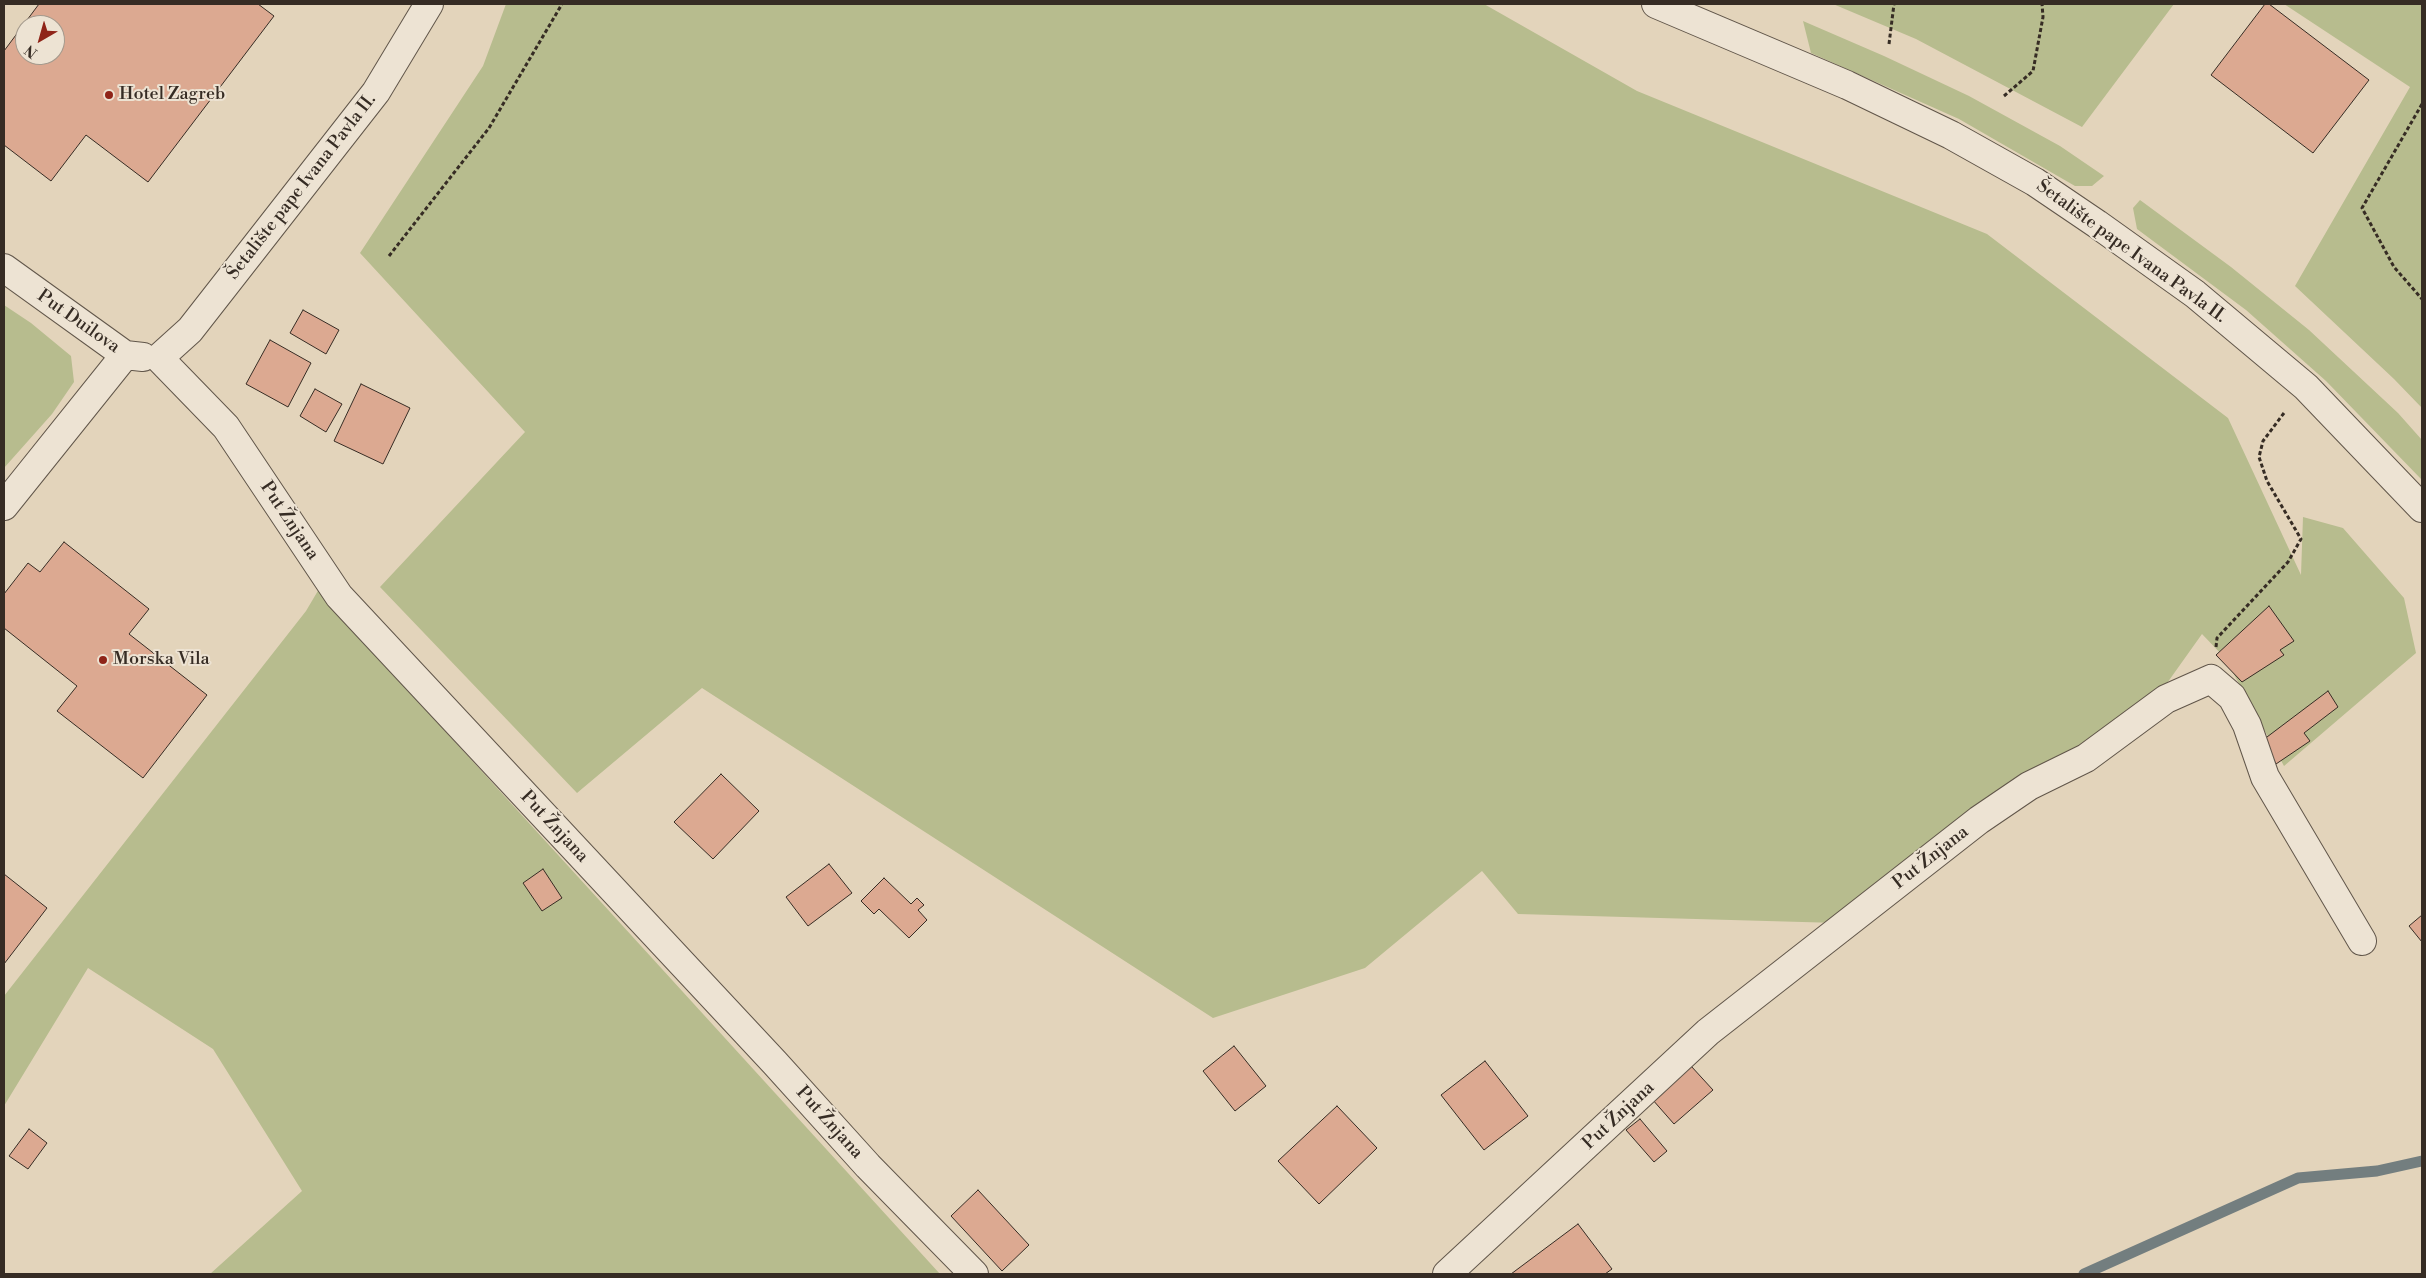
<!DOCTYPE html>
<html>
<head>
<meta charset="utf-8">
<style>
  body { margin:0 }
  #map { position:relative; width:2426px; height:1278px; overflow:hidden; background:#e3d4bb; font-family:"Libre Bodoni",serif }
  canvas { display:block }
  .frame { position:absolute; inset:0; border:5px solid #362c24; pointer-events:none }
  .north { position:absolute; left:15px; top:15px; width:50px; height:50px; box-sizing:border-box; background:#ede3d3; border:1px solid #a49a8d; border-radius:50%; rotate:218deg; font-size:14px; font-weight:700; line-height:20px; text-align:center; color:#362c24 }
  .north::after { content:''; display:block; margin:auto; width:18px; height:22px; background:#8f2418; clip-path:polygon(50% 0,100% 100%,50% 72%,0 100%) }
</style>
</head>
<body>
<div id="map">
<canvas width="2426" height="1278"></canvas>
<div class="frame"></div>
<div class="north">N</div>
</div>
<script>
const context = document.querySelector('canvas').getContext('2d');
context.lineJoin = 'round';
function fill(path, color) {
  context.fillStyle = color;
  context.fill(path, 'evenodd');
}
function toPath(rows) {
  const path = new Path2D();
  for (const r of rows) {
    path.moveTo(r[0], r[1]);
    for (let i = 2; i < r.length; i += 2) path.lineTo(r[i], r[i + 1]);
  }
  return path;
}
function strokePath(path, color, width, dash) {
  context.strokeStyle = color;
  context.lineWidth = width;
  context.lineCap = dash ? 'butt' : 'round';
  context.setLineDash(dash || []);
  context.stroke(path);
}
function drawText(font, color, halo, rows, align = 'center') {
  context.font = font + ' "Libre Bodoni",serif';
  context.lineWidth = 4;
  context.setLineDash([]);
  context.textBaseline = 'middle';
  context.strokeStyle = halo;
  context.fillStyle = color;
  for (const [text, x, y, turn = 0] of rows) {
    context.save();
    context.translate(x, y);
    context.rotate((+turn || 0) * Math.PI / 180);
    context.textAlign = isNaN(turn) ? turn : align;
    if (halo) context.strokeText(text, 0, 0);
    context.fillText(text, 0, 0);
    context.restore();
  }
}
const green = toPath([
  [506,4,1484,4,1637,91,1987,234,2228,418,2301,575,2303,517,2343,528,2404,598,2416,653,2284,766,2225,658,2202,634,2165,686,1838,923,1518,914,1482,871,1365,968,1213,1018,702,688,577,793,380,587,525,432,360,253,483,66],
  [1833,4,2174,4,2082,127,1916,39],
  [2284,4,2422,4,2422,408,2394,379,2295,286,2410,87],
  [1803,21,1884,56,1969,96,2060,146,2104,176,2092,186,2075,186,1959,119,1811,53],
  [2140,200,2231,267,2309,330,2398,413,2422,440,2422,480,2326,381,2246,310,2137,229,2133,208],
  [4,305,31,323,71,356,74,382,52,414,4,468],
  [319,589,446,732,940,1274,210,1274,302,1191,213,1049,88,968,4,1106,4,996,306,611]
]);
const stream = toPath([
  [2084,1274,2298,1178,2377,1171,2422,1161]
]);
const building = toPath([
  [39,4,258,4,274,16,148,182,86,135,51,181,4,145,4,51,39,4],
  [25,25,55,25,55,55,25,55,25,25],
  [2265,4,2269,4,2369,80,2313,153,2211,75,2265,4],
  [303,310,339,330,326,354,290,333,303,310],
  [270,340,311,363,288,407,246,384,270,340],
  [361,384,410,408,383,464,334,441,361,384],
  [315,389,342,404,326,432,300,416,315,389],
  [64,542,149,609,129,634,207,695,143,778,57,711,77,686,4,628,4,594,28,563,40,572,64,542],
  [2269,606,2294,641,2280,650,2284,655,2242,682,2216,655,2269,606],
  [2328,691,2338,707,2304,733,2310,741,2276,764,2263,740,2328,691],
  [721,774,759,811,713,859,674,822,721,774],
  [829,864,852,893,808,926,786,897,829,864],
  [543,869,562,898,542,911,523,883,543,869],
  [4,874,47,908,4,964,4,874],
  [884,878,911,904,917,898,924,905,918,910,927,920,909,938,879,909,874,914,861,901,884,878],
  [2422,915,2422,942,2409,926,2422,915],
  [1234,1046,1266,1086,1235,1111,1203,1071,1234,1046],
  [1485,1061,1528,1116,1484,1150,1441,1095,1485,1061],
  [1691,1066,1713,1090,1674,1124,1652,1099,1691,1066],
  [1337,1106,1377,1148,1319,1204,1278,1161,1337,1106],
  [1640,1119,1667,1151,1654,1162,1626,1130,1640,1119],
  [29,1129,47,1143,28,1169,9,1156,29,1129],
  [978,1190,1029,1245,1002,1271,951,1216,978,1190],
  [1578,1224,1612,1269,1605,1274,1511,1274,1578,1224]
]);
const path = toPath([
  [1889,44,1894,4],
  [2004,96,2033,71,2043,17,2042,4],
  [2422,104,2362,208,2394,267,2422,299],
  [389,256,489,128,562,4],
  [2216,647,2217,638,2288,562,2301,539,2267,481,2259,457,2263,441,2284,413]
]);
const minor = toPath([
  [1656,4,1847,85,1951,135,2035,182,2097,224,2195,294,2306,387,2422,508],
  [4,268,125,355,143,357],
  [159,358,226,427,339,596,775,1063,868,1166,974,1274],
  [159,358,190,330,376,92,429,4],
  [4,506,125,355],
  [1447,1274,1708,1032,1979,820,2029,786,2086,758,2166,699,2211,679,2232,697,2247,725,2265,777,2362,941]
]);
const markers = [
  [109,95,5,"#8f2418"],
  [103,660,5,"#8f2418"]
];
const poiNames = [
  ["Hotel Zagreb",119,95],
  ["Morska Vila",113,660]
];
const streetNames = [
  ["Šetalište pape Ivana Pavla II.",302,187,-52],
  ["Šetalište pape Ivana Pavla II.",2131,252,36],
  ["Put Duilova",78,322,35],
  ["Put Žnjana",289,521,56],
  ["Put Žnjana",554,827,47],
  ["Put Žnjana",1931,858,-38],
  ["Put Žnjana",1619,1116,-43],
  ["Put Žnjana",829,1123,48]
];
fill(green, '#b7bc8e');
strokePath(stream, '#737e7f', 11);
fill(building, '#dca991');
strokePath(building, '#362c24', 1);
strokePath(minor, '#61564a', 30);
strokePath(path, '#362c24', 3, [4, 2.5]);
strokePath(minor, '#ede3d3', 28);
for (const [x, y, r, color] of markers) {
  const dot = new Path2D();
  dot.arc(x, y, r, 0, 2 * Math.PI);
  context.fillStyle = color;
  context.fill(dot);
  strokePath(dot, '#ede3d3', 2);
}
drawText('18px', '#362c24', '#ede3d3', poiNames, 'left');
drawText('18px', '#362c24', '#ede3d3', streetNames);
</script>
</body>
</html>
